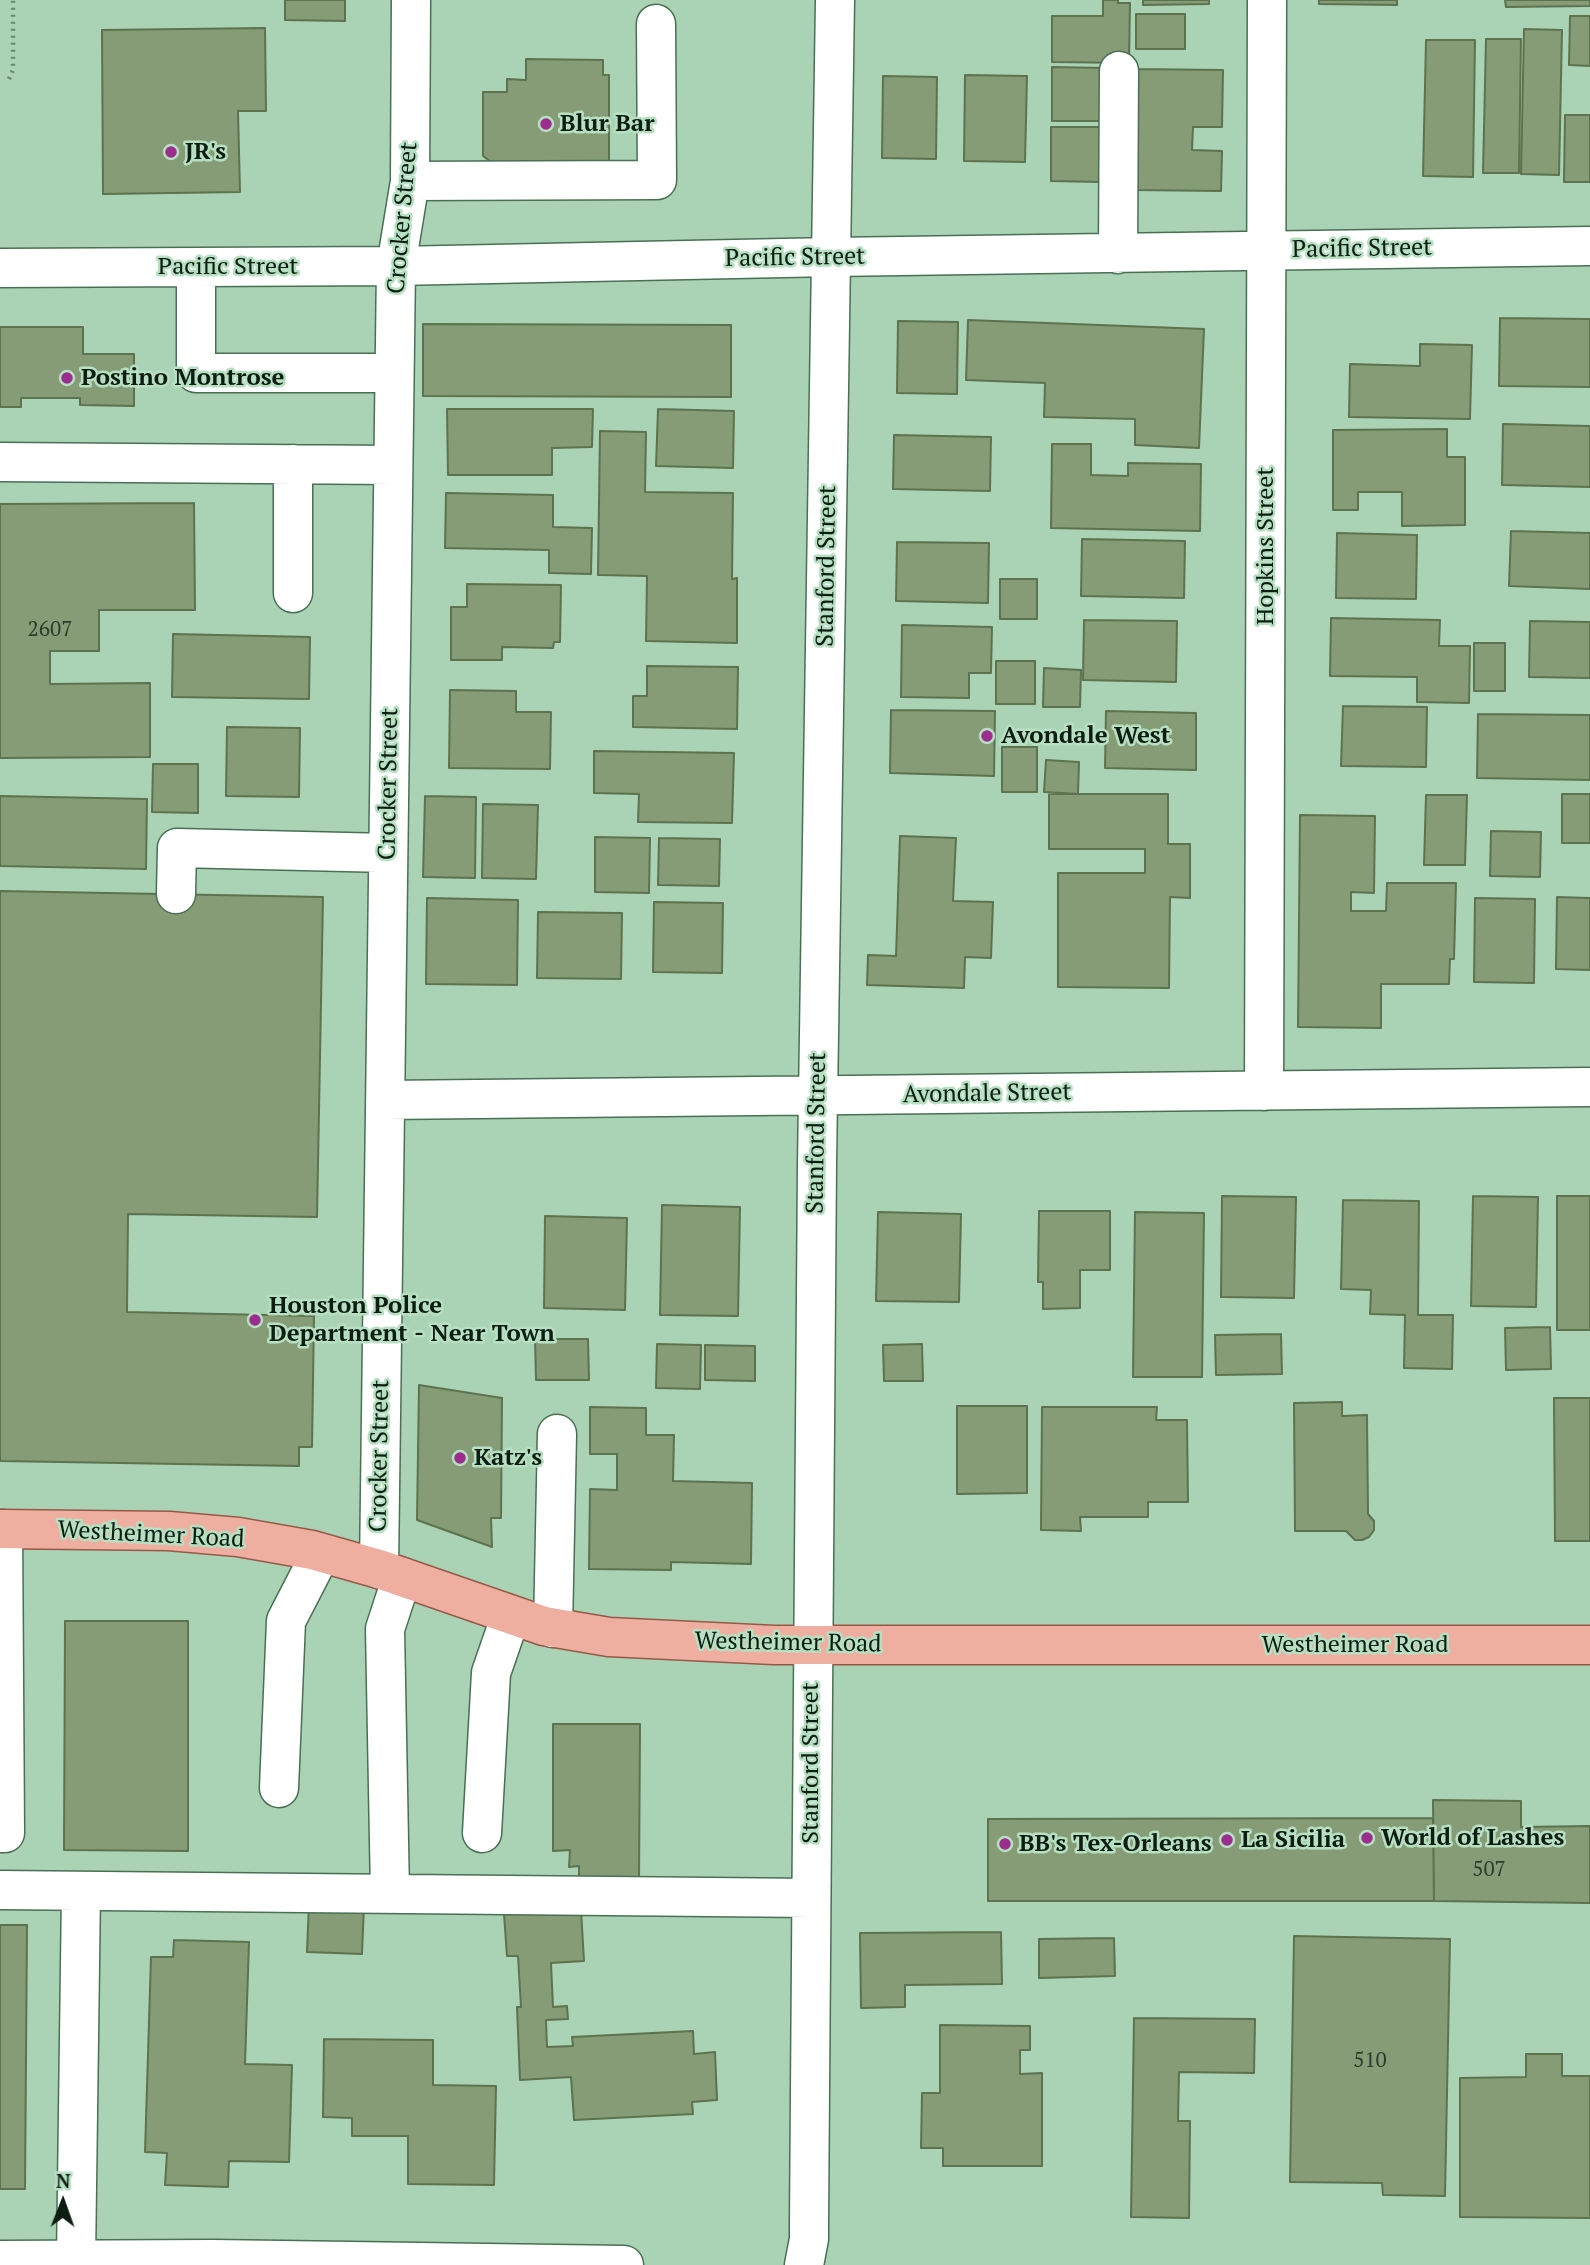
<!DOCTYPE html>
<html>
<head>
<meta charset="utf-8">
<style>
  body { margin:0 }
  #map { position:relative; width:1590px; height:2265px; overflow:hidden; background:#aad3b5; font-family:"PT Serif",serif }
  canvas { display:block }
  .north { position:absolute; left:28px; top:2167px; width:70px; height:70px; -webkit-text-stroke:5px #b7e0c2; paint-order:stroke; rotate:1deg; font-size:19px; font-weight:700; line-height:28px; text-align:center; color:#0d1d12 }
  .north::after { content:''; display:block; margin:auto; width:24px; height:32px; background:#0d1d12; clip-path:polygon(50% 0,100% 100%,50% 72%,0 100%) }
</style>
</head>
<body>
<div id="map">
<canvas width="1590" height="2265"></canvas>
<div class="north">N</div>
</div>
<script>
const context = document.querySelector('canvas').getContext('2d');
context.lineJoin = 'round';
function fill(path, color) {
  context.fillStyle = color;
  context.fill(path, 'evenodd');
}
function toPath(rows) {
  const path = new Path2D();
  for (const r of rows) {
    path.moveTo(r[0], r[1]);
    for (let i = 2; i < r.length; i += 2) path.lineTo(r[i], r[i + 1]);
  }
  return path;
}
function strokePath(path, color, width, dash) {
  context.strokeStyle = color;
  context.lineWidth = width;
  context.lineCap = dash ? 'butt' : 'round';
  context.setLineDash(dash || []);
  context.stroke(path);
}
function drawText(font, color, halo, rows, align = 'center') {
  context.font = font + ' "PT Serif",serif';
  context.lineWidth = 5;
  context.setLineDash([]);
  context.textBaseline = 'middle';
  context.strokeStyle = halo;
  context.fillStyle = color;
  for (const [text, x, y, turn = 0] of rows) {
    context.save();
    context.translate(x, y);
    context.rotate((+turn || 0) * Math.PI / 180);
    context.textAlign = isNaN(turn) ? turn : align;
    if (halo) context.strokeText(text, 0, 0);
    context.fillText(text, 0, 0);
    context.restore();
  }
}
const building = toPath([
  [285,0,345,0,345,21,285,20,285,0],
  [1103,0,1118,0,1118,3,1130,3,1129,63,1052,62,1052,16,1103,16,1103,0],
  [1143,0,1209,0,1209,4,1143,5,1143,0],
  [1319,0,1397,0,1397,5,1319,4,1319,0],
  [1505,0,1590,0,1590,6,1506,7,1505,0],
  [1136,14,1185,14,1185,49,1136,49,1136,14],
  [1570,16,1590,16,1590,66,1569,65,1570,16],
  [265,28,266,111,238,111,240,192,103,194,102,30,265,28],
  [1524,29,1562,30,1559,175,1521,174,1524,29],
  [1486,39,1521,39,1519,173,1483,173,1486,39],
  [1426,40,1475,40,1473,177,1423,176,1426,40],
  [526,59,603,60,603,75,609,75,609,163,491,162,483,156,483,92,507,92,507,79,526,80,526,59],
  [1052,67,1107,68,1101,121,1052,121,1052,67],
  [1135,69,1223,70,1222,127,1193,127,1192,150,1222,151,1221,191,1133,190,1135,69],
  [965,75,1027,76,1025,162,964,161,965,75],
  [883,76,937,77,936,159,882,158,883,76],
  [1565,115,1590,115,1590,182,1564,182,1565,115],
  [1051,127,1106,127,1100,182,1051,181,1051,127],
  [1500,318,1590,319,1590,387,1499,386,1500,318],
  [968,320,1204,329,1199,448,1135,445,1135,419,1044,417,1045,383,966,380,968,320],
  [898,321,958,322,957,394,897,393,898,321],
  [423,324,731,325,731,397,423,396,423,324],
  [0,327,83,327,83,354,134,354,134,406,80,405,80,398,21,398,21,407,0,407,0,327],
  [1420,344,1472,345,1470,419,1349,417,1350,364,1420,366,1420,344],
  [447,409,593,409,592,447,552,448,552,475,448,475,447,409],
  [658,409,734,411,733,468,656,466,658,409],
  [1503,424,1590,426,1590,487,1502,485,1503,424],
  [1447,429,1447,457,1465,457,1465,525,1402,526,1402,492,1358,492,1358,510,1333,510,1333,430,1447,429],
  [600,431,646,432,645,492,733,493,732,579,737,578,737,643,646,641,647,576,598,575,600,431],
  [894,435,991,437,990,491,893,489,894,435],
  [1052,444,1091,444,1091,475,1128,476,1128,463,1201,464,1200,531,1051,528,1052,444],
  [446,493,553,495,553,527,592,528,591,574,549,573,549,550,445,548,446,493],
  [194,503,195,610,99,610,99,651,50,651,50,684,150,683,150,757,0,758,0,504,194,503],
  [1511,531,1590,533,1590,589,1509,586,1511,531],
  [1337,533,1417,535,1416,599,1336,598,1337,533],
  [1082,539,1185,541,1184,598,1081,596,1082,539],
  [897,542,989,543,988,603,896,601,897,542],
  [1000,579,1037,579,1037,619,1000,619,1000,579],
  [467,584,561,585,560,642,554,642,553,648,502,647,502,660,451,660,451,607,467,607,467,584],
  [1331,618,1440,620,1439,646,1470,646,1469,703,1417,702,1417,677,1330,676,1331,618],
  [1084,620,1177,621,1176,682,1083,680,1084,620],
  [1530,621,1590,622,1590,678,1529,677,1530,621],
  [902,625,992,627,991,673,969,673,969,698,901,697,902,625],
  [173,634,310,637,309,699,172,697,173,634],
  [1474,643,1505,643,1505,691,1474,691,1474,643],
  [996,661,1035,661,1035,704,996,704,996,661],
  [647,666,738,667,737,729,633,727,633,696,647,696,647,666],
  [1044,668,1081,670,1080,707,1043,707,1044,668],
  [450,690,516,691,516,712,551,712,550,769,449,768,450,690],
  [1343,706,1427,707,1426,767,1341,766,1343,706],
  [891,710,995,711,994,776,890,773,891,710],
  [1106,711,1196,713,1196,770,1105,768,1106,711],
  [1478,714,1590,715,1590,780,1477,778,1478,714],
  [227,727,300,728,299,797,226,796,227,727],
  [1002,747,1037,747,1037,792,1002,792,1002,747],
  [594,751,734,753,732,823,638,822,639,794,594,793,594,751],
  [1046,760,1079,762,1078,794,1044,792,1046,760],
  [153,764,198,764,198,813,152,812,153,764],
  [1049,794,1168,794,1168,844,1190,844,1190,898,1170,897,1169,988,1058,987,1058,873,1145,873,1145,849,1049,849,1049,794],
  [1562,794,1590,794,1590,843,1562,843,1562,794],
  [1426,795,1467,795,1465,865,1424,865,1426,795],
  [0,796,147,799,146,869,0,866,0,796],
  [425,796,476,797,475,878,423,877,425,796],
  [483,804,538,805,536,879,482,878,483,804],
  [1300,815,1375,816,1374,893,1351,892,1351,911,1386,911,1387,883,1456,883,1454,959,1450,959,1449,984,1381,984,1381,1028,1298,1027,1300,815],
  [1491,831,1541,832,1540,877,1490,876,1491,831],
  [900,836,956,838,953,901,993,902,991,958,965,957,964,988,867,985,868,955,896,956,900,836],
  [595,837,650,838,649,893,595,892,595,837],
  [659,838,720,839,719,886,658,885,659,838],
  [0,891,323,897,317,1217,128,1214,127,1312,314,1316,312,1447,299,1447,299,1466,0,1461,0,891],
  [1557,897,1590,898,1590,970,1556,969,1557,897],
  [427,898,518,900,517,985,426,984,427,898],
  [1475,898,1535,899,1534,983,1474,982,1475,898],
  [654,902,723,903,722,973,653,972,654,902],
  [538,912,622,913,621,979,537,978,538,912],
  [1222,1196,1296,1197,1294,1298,1221,1297,1222,1196],
  [1473,1196,1538,1197,1536,1307,1471,1306,1473,1196],
  [1557,1196,1590,1196,1590,1330,1557,1330,1557,1196],
  [1343,1200,1419,1201,1418,1315,1453,1315,1452,1369,1404,1368,1405,1315,1370,1314,1371,1290,1341,1289,1343,1200],
  [662,1205,740,1207,738,1316,660,1315,662,1205],
  [1039,1211,1110,1211,1110,1270,1080,1270,1080,1308,1043,1309,1043,1282,1038,1282,1039,1211],
  [878,1212,961,1214,959,1302,876,1301,878,1212],
  [1135,1212,1204,1213,1202,1377,1133,1377,1135,1212],
  [545,1216,627,1218,625,1310,544,1308,545,1216],
  [1550,1327,1551,1369,1506,1370,1505,1328,1550,1327],
  [1281,1334,1282,1374,1216,1375,1215,1335,1281,1334],
  [535,1339,588,1339,589,1380,536,1380,535,1339],
  [657,1344,701,1345,700,1389,656,1388,657,1344],
  [922,1344,923,1381,884,1381,883,1345,922,1344],
  [705,1345,755,1346,755,1381,705,1380,705,1345],
  [419,1385,502,1398,501,1518,491,1518,492,1547,417,1520,419,1385],
  [1554,1398,1590,1398,1590,1541,1555,1541,1554,1398],
  [1342,1402,1342,1416,1367,1415,1368,1514,1374,1521,1374,1530,1369,1537,1362,1540,1355,1540,1346,1531,1295,1531,1294,1403,1342,1402],
  [957,1406,1027,1406,1027,1493,957,1494,957,1406],
  [590,1407,646,1408,646,1435,674,1435,673,1481,752,1483,751,1564,671,1562,671,1570,589,1569,590,1489,617,1490,617,1454,590,1454,590,1407],
  [1042,1407,1157,1407,1156,1420,1187,1420,1188,1502,1148,1502,1148,1517,1080,1517,1081,1531,1041,1530,1042,1407],
  [65,1621,188,1621,188,1851,64,1850,65,1621],
  [553,1724,640,1724,639,1884,579,1884,579,1866,569,1867,570,1850,553,1851,553,1724],
  [1433,1800,1521,1801,1521,1827,1590,1826,1590,1903,1434,1901,1433,1800],
  [1433,1818,1434,1901,988,1901,988,1819,1433,1818],
  [309,1902,364,1904,362,1954,307,1952,309,1902],
  [581,1910,584,1961,551,1963,553,2007,567,2006,568,2019,546,2020,547,2047,573,2046,572,2037,693,2031,694,2054,715,2052,717,2100,692,2102,693,2114,574,2120,571,2077,520,2080,517,2007,521,2007,518,1956,507,1956,504,1914,581,1910],
  [0,1925,27,1925,25,2189,0,2189,0,1925],
  [1001,1932,1002,1984,905,1985,905,2007,861,2008,860,1933,1001,1932],
  [1294,1936,1450,1939,1445,2196,1383,2195,1382,2183,1290,2182,1294,1936],
  [1114,1938,1115,1976,1039,1978,1039,1939,1114,1938],
  [174,1940,249,1942,245,2064,292,2065,289,2162,229,2161,228,2187,165,2185,167,2153,145,2152,151,1957,173,1957,174,1940],
  [1134,2018,1255,2019,1254,2073,1179,2072,1178,2121,1190,2121,1189,2218,1131,2217,1134,2018],
  [940,2025,1030,2026,1030,2050,1020,2050,1020,2074,1042,2073,1042,2166,943,2166,943,2148,921,2148,922,2093,940,2093,940,2025],
  [324,2039,433,2040,433,2085,496,2086,494,2185,408,2184,408,2136,352,2136,352,2118,323,2117,324,2039],
  [1526,2054,1562,2054,1562,2076,1590,2076,1590,2218,1460,2217,1460,2078,1526,2077,1526,2054]
]);
const path = toPath([
  [9,79,13,70,13,0]
]);
const minor = toPath([
  [410,181,657,180,656,24],
  [1118,254,1119,71],
  [0,268,396,266,832,257,1590,246],
  [196,268,196,373,394,373],
  [0,462,393,465],
  [293,593,293,464],
  [176,894,177,848,388,853],
  [1264,1091,1267,0],
  [385,1100,1590,1087],
  [379,1569,396,266,410,181,411,0],
  [553,1628,557,1434],
  [279,1788,286,1621,321,1553],
  [0,1833,5,1833,3,1529],
  [482,1833,491,1673,511,1615],
  [0,1890,811,1898],
  [390,1894,385,1629,402,1577],
  [0,2260,213,2259,624,2265],
  [76,2260,81,1891],
  [804,2265,809,2239,809,2222,817,1163,835,0]
]);
const major = toPath([
  [0,1529,169,1531,238,1537,312,1550,379,1569,544,1626,609,1637,774,1645,1590,1645]
]);
const markers = [
  [546,124,7,"#9a2d8d"],
  [171,152,7,"#9a2d8d"],
  [67,378,7,"#9a2d8d"],
  [987,736,7,"#9a2d8d"],
  [255,1320,7,"#9a2d8d"],
  [460,1458,7,"#9a2d8d"],
  [1367,1838,7,"#9a2d8d"],
  [1227,1840,7,"#9a2d8d"],
  [1005,1844,7,"#9a2d8d"]
];
const numberNames = [
  ["2607",50,630],
  ["507",1489,1870],
  ["510",1370,2061]
];
const poiNames = [
  ["Blur Bar",560,124],
  ["JR's",185,152],
  ["Postino Montrose",81,378],
  ["Avondale West",1001,736],
  ["Houston Police",269,1306],
  ["Department - Near Town",269,1334],
  ["Katz's",474,1458],
  ["World of Lashes",1381,1838],
  ["La Sicilia",1241,1840],
  ["BB's Tex-Orleans",1019,1844]
];
const streetNames = [
  ["Crocker Street",403,218,-85],
  ["Pacific Street",1362,249,-1],
  ["Pacific Street",795,258,-1],
  ["Pacific Street",228,267],
  ["Hopkins Street",1266,546,-90],
  ["Stanford Street",827,566,-89],
  ["Crocker Street",389,784,-89],
  ["Avondale Street",987,1094,-1],
  ["Stanford Street",817,1133,-89],
  ["Crocker Street",380,1456,-89],
  ["Westheimer Road",151,1535,3],
  ["Westheimer Road",788,1643,1],
  ["Westheimer Road",1355,1645],
  ["Stanford Street",811,1763,-90]
];
fill(building, '#859c76');
strokePath(building, '#5d724e', 2);
strokePath(minor, '#496f54', 41);
strokePath(major, '#975947', 41);
strokePath(path, '#698872', 4.5, [2, 5]);
strokePath(minor, '#fff', 38);
strokePath(major, '#eeafa1', 38);
for (const [x, y, r, color] of markers) {
  const dot = new Path2D();
  dot.arc(x, y, r, 0, 2 * Math.PI);
  context.fillStyle = color;
  context.fill(dot);
  strokePath(dot, '#b7e0c2', 2.5);
}
drawText('21px', '#2b3d2b', null, numberNames);
drawText('bold 24px', '#0d1d12', '#b7e0c2', poiNames, 'left');
drawText('24px', '#0d1d12', '#b7e0c2', streetNames);
</script>
</body>
</html>
